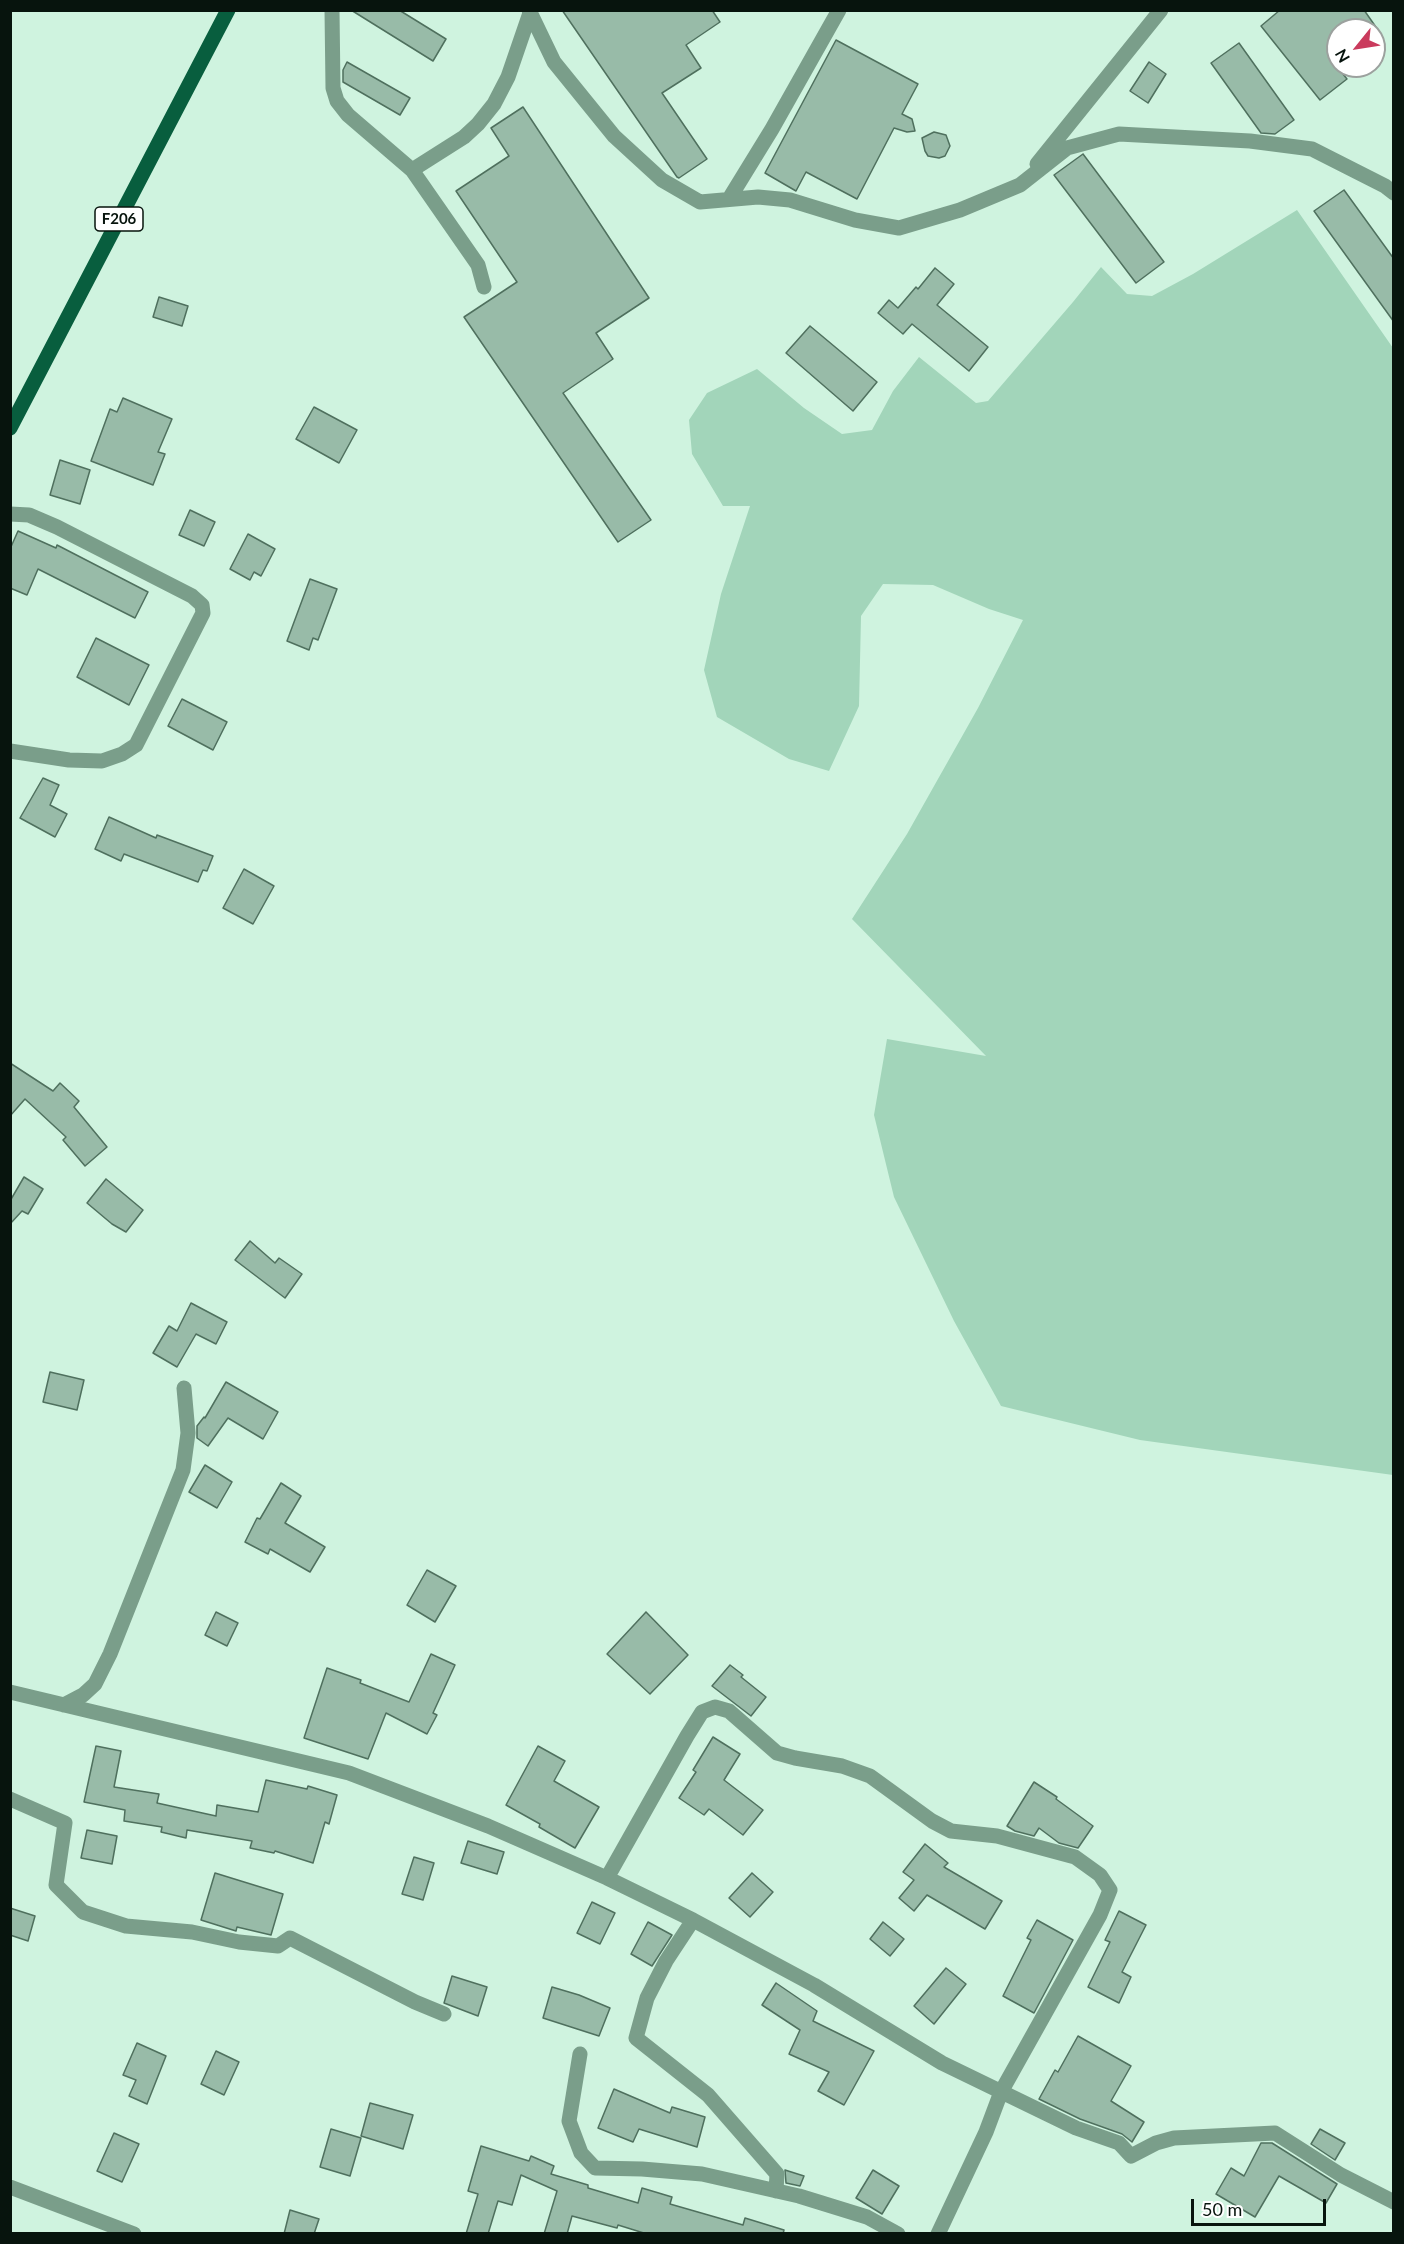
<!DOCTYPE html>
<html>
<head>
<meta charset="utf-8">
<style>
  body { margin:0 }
  #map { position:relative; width:1404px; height:2244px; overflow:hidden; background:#cff3df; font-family:Lato,sans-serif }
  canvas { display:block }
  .frame { position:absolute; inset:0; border:12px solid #07140d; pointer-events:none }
  .north { position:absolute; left:1326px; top:18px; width:60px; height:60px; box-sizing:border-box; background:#fff; border:2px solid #9ca19e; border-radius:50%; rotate:240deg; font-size:16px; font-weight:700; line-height:24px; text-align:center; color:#07140d }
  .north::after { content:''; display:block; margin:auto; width:21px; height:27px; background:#ca3b5d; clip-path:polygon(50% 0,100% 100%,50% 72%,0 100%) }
  .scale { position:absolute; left:1191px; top:2199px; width:135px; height:27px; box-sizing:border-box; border:3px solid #07140d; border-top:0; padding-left:8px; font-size:18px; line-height:21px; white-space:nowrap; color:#07140d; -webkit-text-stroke:4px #fff; paint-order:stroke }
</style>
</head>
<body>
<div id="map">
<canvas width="1404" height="2244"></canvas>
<div class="frame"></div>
<div class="north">N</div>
<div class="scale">50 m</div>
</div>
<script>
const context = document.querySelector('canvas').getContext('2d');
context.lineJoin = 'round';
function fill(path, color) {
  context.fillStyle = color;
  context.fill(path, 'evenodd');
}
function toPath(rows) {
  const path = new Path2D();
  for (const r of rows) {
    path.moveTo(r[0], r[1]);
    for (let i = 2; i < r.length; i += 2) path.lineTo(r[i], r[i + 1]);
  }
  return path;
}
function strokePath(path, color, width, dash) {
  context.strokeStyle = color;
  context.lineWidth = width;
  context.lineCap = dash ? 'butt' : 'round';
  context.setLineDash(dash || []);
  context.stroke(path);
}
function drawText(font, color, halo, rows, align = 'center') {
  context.font = font + ' Lato,sans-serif';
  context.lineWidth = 6;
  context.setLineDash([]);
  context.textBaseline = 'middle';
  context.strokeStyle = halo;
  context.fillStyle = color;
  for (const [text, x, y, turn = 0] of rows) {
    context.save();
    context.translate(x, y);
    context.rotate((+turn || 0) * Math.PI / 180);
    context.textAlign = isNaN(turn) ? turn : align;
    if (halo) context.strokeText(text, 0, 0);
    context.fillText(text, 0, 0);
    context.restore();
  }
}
const green = toPath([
  [1297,210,1393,348,1393,1475,1140,1440,1001,1406,954,1321,894,1197,874,1115,887,1039,986,1056,852,919,907,834,978,708,1023,620,989,609,933,585,883,584,861,616,859,706,829,771,789,759,717,717,704,670,721,594,750,506,723,506,692,454,689,420,707,393,757,369,804,408,842,434,872,430,893,391,919,357,976,403,988,401,1073,302,1101,267,1127,294,1152,296,1193,274]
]);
const building = toPath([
  [351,10,399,10,446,39,433,61,351,10],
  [562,10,712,10,720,22,686,45,701,68,662,93,707,159,679,178,677,177,562,10],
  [1280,10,1364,10,1378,30,1338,30,1338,68,1347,79,1320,100,1261,26,1280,10],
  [836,40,918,84,902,114,912,119,915,131,907,132,894,128,857,199,806,172,796,191,765,173,836,40],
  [1239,43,1294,120,1275,134,1261,133,1211,63,1239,43],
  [347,62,410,98,400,115,343,82,343,70,347,62],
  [1149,62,1166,74,1148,103,1130,91,1149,62],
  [523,107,649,298,596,333,613,359,563,393,651,520,618,542,464,317,517,282,456,191,509,156,491,128,523,107],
  [934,132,946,135,950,146,945,156,939,158,928,156,925,151,922,138,934,132],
  [1083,154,1164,262,1136,283,1054,175,1083,154],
  [1344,190,1394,259,1394,322,1314,211,1344,190],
  [935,268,954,284,937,305,988,347,969,371,912,324,903,334,878,313,889,300,898,308,916,287,918,289,935,268],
  [159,297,188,306,182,326,153,317,159,297],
  [810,326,877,382,853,411,786,353,810,326],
  [123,398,172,419,158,452,165,454,153,485,91,461,110,409,117,412,123,398],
  [314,407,357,430,339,463,296,439,314,407],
  [60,460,90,470,80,504,50,495,60,460],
  [190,510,215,522,204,546,179,535,190,510],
  [18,531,56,548,57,545,148,592,135,618,38,569,27,595,10,588,10,549,18,531],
  [248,534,275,549,261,576,254,572,250,580,230,569,248,534],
  [310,579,337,589,318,640,313,638,309,650,287,641,310,579],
  [96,638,149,665,129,705,77,677,96,638],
  [182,699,227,722,213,750,168,726,182,699],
  [43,778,59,785,50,805,67,814,55,837,20,818,43,778],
  [109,817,156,838,157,835,213,856,207,871,203,870,198,882,124,854,121,861,95,849,109,817],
  [244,869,274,886,253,924,223,908,244,869],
  [10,1063,53,1091,60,1083,79,1101,74,1107,107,1147,85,1166,63,1140,66,1137,25,1099,10,1116,10,1063],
  [24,1177,43,1189,28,1214,22,1211,10,1224,10,1201,24,1177],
  [106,1179,143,1210,126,1232,112,1224,87,1203,106,1179],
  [250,1241,275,1263,279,1258,302,1274,285,1298,235,1260,250,1241],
  [191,1303,227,1322,216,1344,196,1334,177,1367,153,1353,169,1326,177,1331,191,1303],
  [50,1372,84,1380,77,1410,43,1402,50,1372],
  [226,1382,278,1412,263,1439,228,1418,208,1446,197,1438,197,1426,204,1417,205,1418,226,1382],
  [205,1465,232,1482,217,1508,189,1492,205,1465],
  [281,1483,301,1496,285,1523,325,1547,310,1572,270,1549,268,1554,245,1542,257,1518,260,1519,281,1483],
  [427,1570,456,1586,435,1622,407,1605,427,1570],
  [216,1612,238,1623,227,1646,205,1635,216,1612],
  [646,1612,688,1655,650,1694,607,1654,646,1612],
  [431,1654,455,1665,433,1713,437,1715,427,1734,386,1713,368,1759,304,1738,327,1668,361,1680,360,1683,409,1702,431,1654],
  [730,1665,743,1675,741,1677,766,1697,751,1716,712,1686,730,1665],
  [713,1737,740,1754,724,1780,763,1810,743,1835,709,1809,704,1815,679,1798,696,1772,693,1770,713,1737],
  [96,1746,121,1751,114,1787,159,1794,157,1803,216,1816,217,1805,258,1812,266,1780,307,1789,308,1786,337,1795,329,1824,325,1822,313,1863,275,1851,274,1853,250,1848,252,1841,187,1830,186,1838,161,1832,162,1827,124,1821,125,1810,84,1802,96,1746],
  [538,1746,565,1761,554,1781,599,1807,575,1848,539,1827,540,1824,506,1805,538,1746],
  [1034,1782,1057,1797,1056,1799,1093,1826,1078,1848,1059,1843,1039,1828,1034,1836,1015,1831,1007,1826,1034,1782],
  [87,1830,117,1836,112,1864,81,1858,87,1830],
  [468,1841,504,1852,497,1874,461,1863,468,1841],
  [925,1844,948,1863,944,1867,1002,1901,985,1929,927,1895,914,1911,899,1898,914,1880,903,1872,925,1844],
  [414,1857,434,1863,423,1900,402,1894,414,1857],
  [215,1873,283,1894,271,1935,237,1927,236,1931,201,1920,215,1873],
  [752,1873,773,1892,750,1917,729,1898,752,1873],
  [592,1902,615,1913,600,1944,577,1933,592,1902],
  [10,1908,35,1916,28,1941,10,1935,10,1908],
  [1119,1911,1146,1925,1122,1972,1131,1977,1119,2003,1088,1987,1110,1942,1105,1940,1119,1911],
  [1037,1920,1073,1940,1034,2013,1003,1996,1031,1940,1027,1938,1037,1920],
  [648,1922,672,1935,652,1966,631,1954,648,1922],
  [883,1922,904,1939,890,1956,870,1939,883,1922],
  [946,1968,966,1984,934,2024,914,2006,946,1968],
  [452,1976,487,1987,478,2016,444,2003,452,1976],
  [776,1983,817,2011,813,2021,874,2051,844,2105,818,2091,829,2072,789,2054,800,2030,762,2005,776,1983],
  [552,1987,579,1995,610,2008,599,2036,543,2018,552,1987],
  [1078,2036,1131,2066,1111,2101,1144,2122,1132,2142,1122,2134,1080,2119,1039,2099,1055,2070,1058,2072,1078,2036],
  [137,2043,166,2056,147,2104,129,2096,136,2080,123,2075,137,2043],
  [216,2051,239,2062,224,2095,201,2084,216,2051],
  [614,2089,670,2113,672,2107,705,2117,697,2147,639,2129,633,2142,598,2128,614,2089],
  [370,2103,413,2115,403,2149,361,2136,370,2103],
  [331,2129,361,2138,350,2176,320,2167,331,2129],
  [1320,2129,1345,2143,1335,2160,1311,2144,1320,2129],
  [114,2133,139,2144,122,2182,97,2171,114,2133],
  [1261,2143,1272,2143,1337,2184,1326,2203,1279,2176,1255,2217,1216,2194,1231,2168,1244,2176,1261,2143],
  [481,2146,529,2161,531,2156,554,2166,551,2174,588,2185,588,2188,638,2203,642,2188,672,2197,670,2204,743,2225,745,2218,784,2230,783,2234,647,2234,618,2225,617,2228,572,2216,567,2234,544,2234,557,2191,521,2175,512,2205,498,2201,488,2234,466,2234,478,2194,468,2191,481,2146],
  [785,2170,804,2176,800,2186,786,2183,785,2170],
  [873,2170,899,2186,882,2214,856,2198,873,2170],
  [290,2210,319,2219,314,2234,284,2234,290,2210]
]);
const minor = toPath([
  [332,10,333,88,337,101,348,115,412,170,478,265,484,287],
  [529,10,554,62,614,136,662,180,700,202,758,197,790,200,855,220,899,228,960,210,1020,185,1067,148,1119,134,1250,141,1312,149,1385,186,1394,193],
  [1037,164,1161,10],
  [412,170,464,137,478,124,494,104,508,77,530,13],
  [729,199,772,129,839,10],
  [10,514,29,515,57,527,192,596,202,605,203,613,136,745,122,754,102,761,69,760,10,751],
  [10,1692,349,1773,488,1826,607,1878,693,1920,814,1985,942,2063,1076,2128,1119,2143,1131,2156,1156,2143,1174,2138,1275,2133,1341,2175,1394,2202],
  [64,1705,83,1695,95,1684,110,1654,183,1470,188,1433,184,1388],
  [10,1799,65,1823,56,1885,83,1912,126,1926,192,1932,239,1942,278,1946,290,1938,415,2002,444,2014],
  [607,1878,687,1736,702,1712,715,1707,729,1711,777,1753,795,1758,842,1766,870,1776,932,1821,951,1831,997,1836,1075,1857,1100,1875,1110,1890,1100,1915,1001,2092,986,2132,938,2234],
  [693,1920,666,1961,647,1998,636,2038,708,2095,777,2174,776,2191],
  [580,2054,569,2121,581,2153,595,2168,642,2169,702,2174,799,2196,867,2217,898,2234],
  [10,2187,134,2234]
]);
const primary = toPath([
  [10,428,228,10]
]);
const shields = [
  [119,219,48]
];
const shieldNames = [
  ["F206",119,219]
];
fill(green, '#a2d5ba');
fill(building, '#98bba8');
strokePath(building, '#4f705e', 1.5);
strokePath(minor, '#7a9e8a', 15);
strokePath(primary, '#085e3e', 15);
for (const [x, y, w] of shields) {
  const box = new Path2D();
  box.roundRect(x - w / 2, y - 12, w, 24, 4.5);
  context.fillStyle = '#fff';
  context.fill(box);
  strokePath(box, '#07140d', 1.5);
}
drawText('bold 15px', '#07140d', null, shieldNames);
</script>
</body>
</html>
